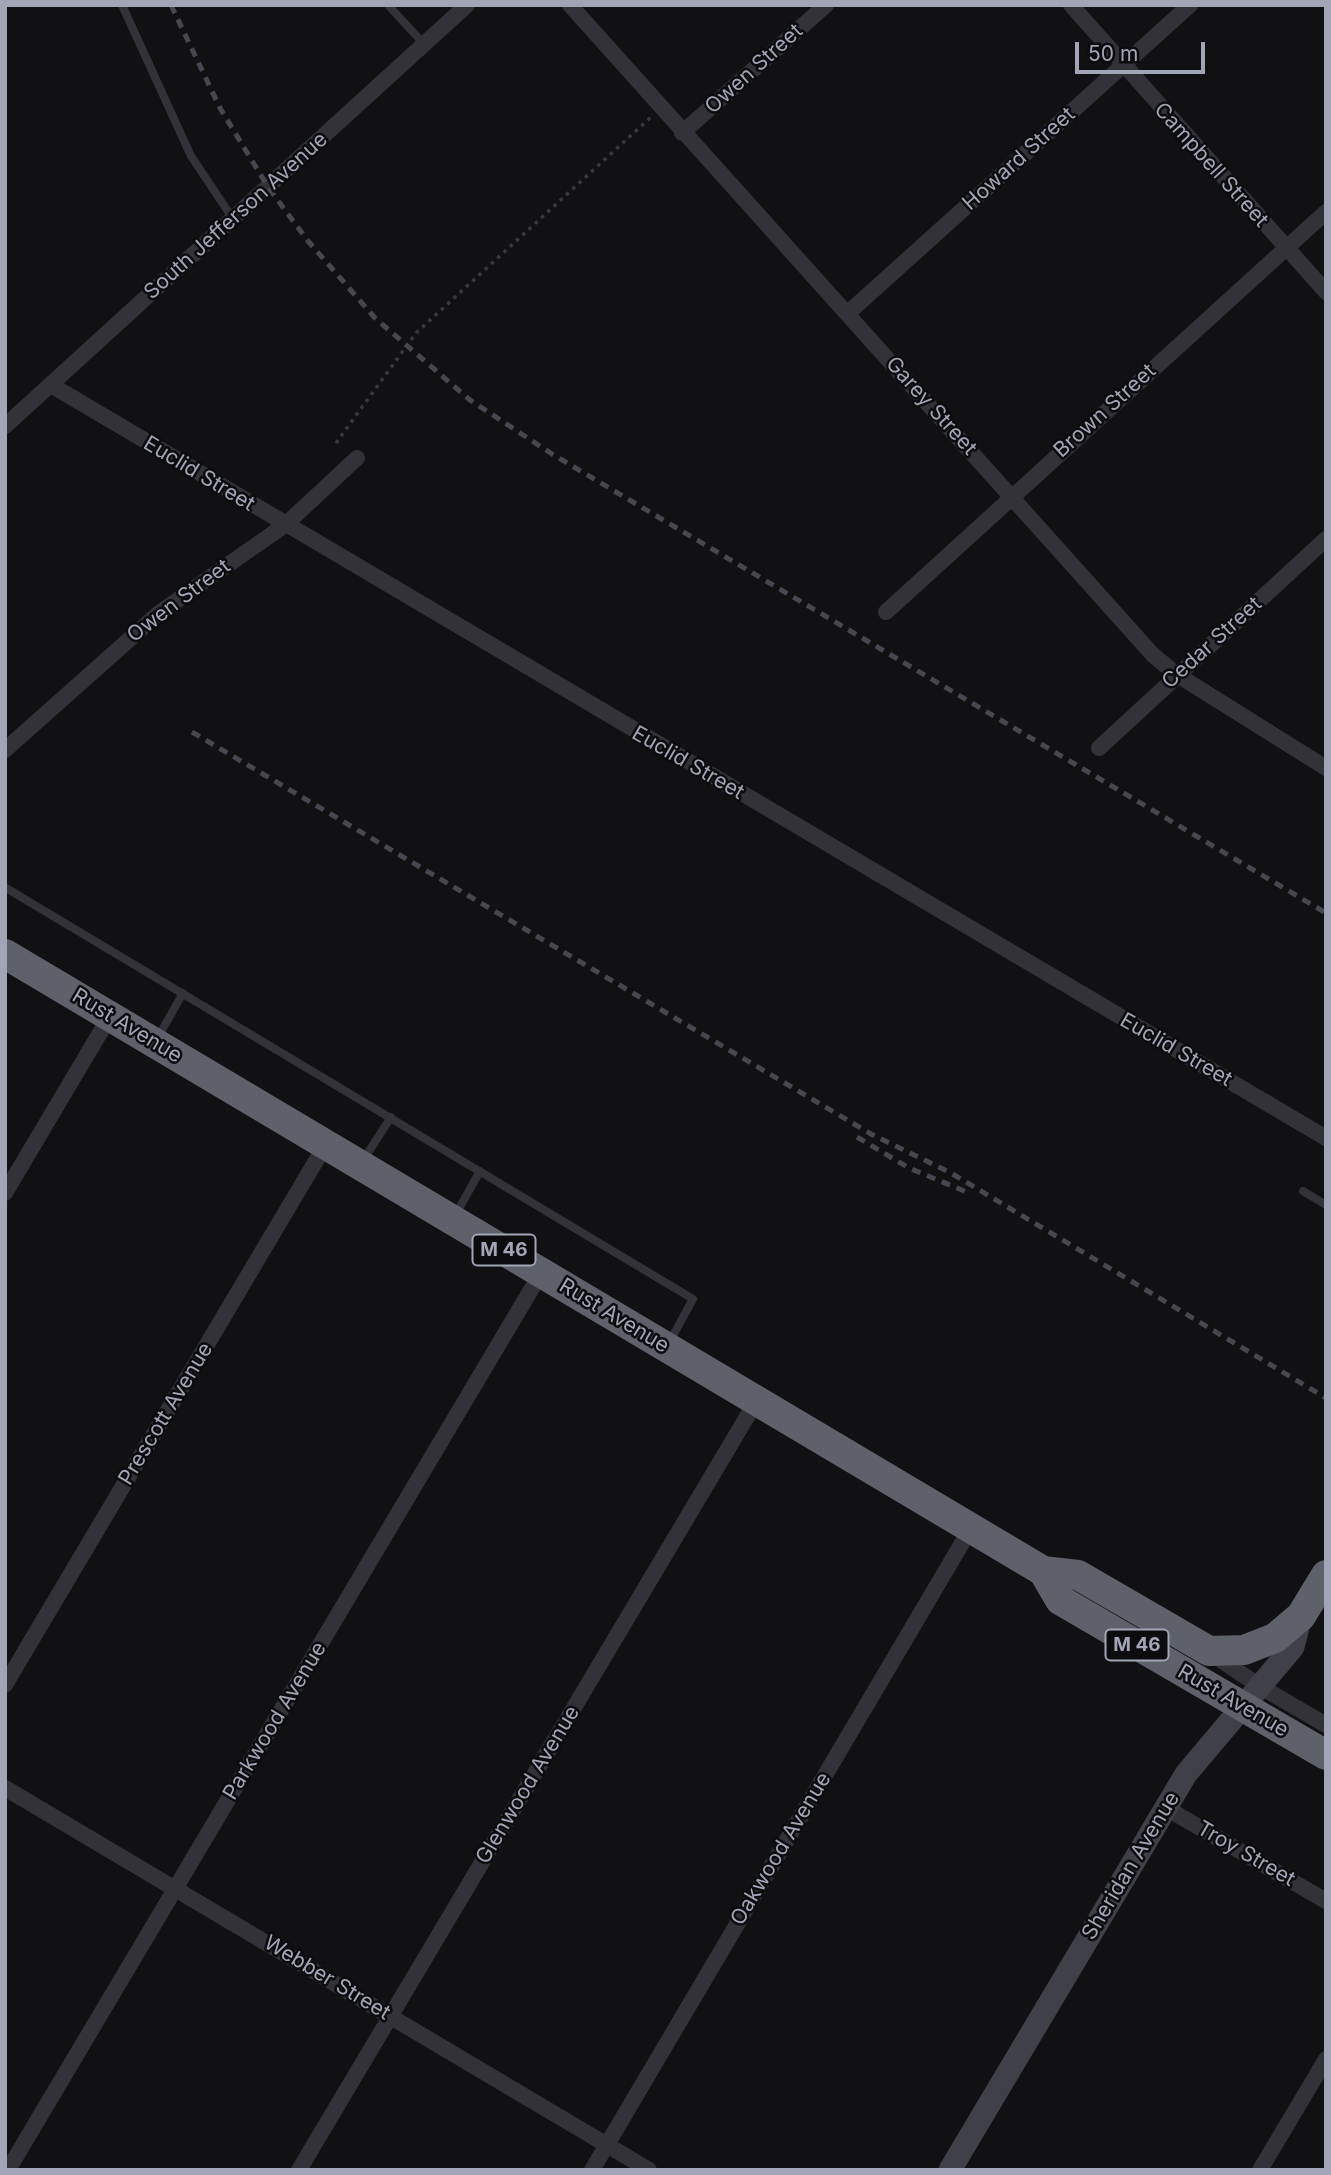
<!DOCTYPE html>
<html>
<head>
<meta charset="utf-8">
<style>
  body { margin:0 }
  #map { position:relative; width:1331px; height:2175px; overflow:hidden; background:#111113; font-family:Inter,sans-serif }
  canvas { display:block }
  .frame { position:absolute; inset:0; border:7px solid #a1a5b5; pointer-events:none }
  .scale { position:absolute; left:1075px; top:42px; width:130px; height:32px; box-sizing:border-box; border:4px solid #a1a5b5; border-top:0; padding-left:9px; font-size:21px; line-height:24px; white-space:nowrap; color:#a1a5b5; -webkit-text-stroke:5px #0c0c0e; paint-order:stroke }
</style>
</head>
<body>
<div id="map">
<canvas width="1331" height="2175"></canvas>
<div class="frame"></div>
<div class="scale">50 m</div>
</div>
<script>
const context = document.querySelector('canvas').getContext('2d');
context.lineJoin = 'round';
function toPath(rows) {
  const path = new Path2D();
  for (const r of rows) {
    path.moveTo(r[0], r[1]);
    for (let i = 2; i < r.length; i += 2) path.lineTo(r[i], r[i + 1]);
  }
  return path;
}
function strokePath(path, color, width, dash) {
  context.strokeStyle = color;
  context.lineWidth = width;
  context.lineCap = dash ? 'butt' : 'round';
  context.setLineDash(dash || []);
  context.stroke(path);
}
function drawText(font, color, halo, rows, align = 'center') {
  context.font = font + ' Inter,sans-serif';
  context.lineWidth = 5;
  context.setLineDash([]);
  context.textBaseline = 'middle';
  context.strokeStyle = halo;
  context.fillStyle = color;
  for (const [text, x, y, turn = 0] of rows) {
    context.save();
    context.translate(x, y);
    context.rotate((+turn || 0) * Math.PI / 180);
    context.textAlign = isNaN(turn) ? turn : align;
    if (halo) context.strokeText(text, 0, 0);
    context.fillText(text, 0, 0);
    context.restore();
  }
}
const path = toPath([
  [336,443,416,333,651,117]
]);
const lane = toPath([
  [122,5,191,156,233,219],
  [388,5,424,44],
  [5,890,6,888,693,1299,670,1341],
  [157,1039,183,993],
  [364,1159,391,1117],
  [1303,1191,1326,1205],
  [456,1214,480,1171]
]);
const street = toPath([
  [570,5,1153,655,1176,674,1326,768],
  [1071,5,1326,292],
  [682,133,826,5],
  [848,313,1190,5],
  [51,385,1326,1138],
  [5,426,467,5],
  [886,612,1326,212],
  [1099,748,1326,539],
  [5,750,159,613,285,525,357,458],
  [5,1193,110,1016],
  [1212,1654,1261,1687,1326,1725],
  [5,1685,326,1144],
  [5,1788,649,2170],
  [1166,1808,1326,1901],
  [8,2170,541,1273],
  [299,2170,757,1400],
  [592,2170,971,1528],
  [1260,2170,1326,2059]
]);
const secondary = toPath([
  [950,2170,1186,1774,1293,1647,1301,1616]
]);
const highway = toPath([
  [5,954,1043,1571,1078,1575,1209,1651,1244,1650,1275,1638,1301,1616,1326,1575],
  [1043,1571,1060,1600,1326,1755]
]);
const rail = toPath([
  [171,5,220,108,268,187,308,241,375,318,470,400,552,454,1326,913],
  [192,732,871,1134,951,1173,1326,1398],
  [857,1137,909,1168,969,1193]
]);
const shields = [
  [504,1250,63],
  [1137,1645,63]
];
const shieldNames = [
  ["M 46",504,1250],
  ["M 46",1137,1645]
];
const streetNames = [
  ["Owen Street",754,69,-42],
  ["Howard Street",1019,159,-42],
  ["Campbell Street",1211,165,48],
  ["South Jefferson Avenue",236,216,-42],
  ["Garey Street",931,406,48],
  ["Brown Street",1105,411,-42],
  ["Euclid Street",199,474,31],
  ["Owen Street",179,601,-37],
  ["Cedar Street",1212,643,-42],
  ["Euclid Street",688,763,30],
  ["Rust Avenue",127,1026,31],
  ["Euclid Street",1176,1050,30],
  ["Rust Avenue",614,1316,31],
  ["Prescott Avenue",166,1414,-59],
  ["Rust Avenue",1233,1701,30],
  ["Parkwood Avenue",275,1721,-59],
  ["Glenwood Avenue",528,1785,-59],
  ["Oakwood Avenue",781,1849,-59],
  ["Troy Street",1246,1854,30],
  ["Sheridan Avenue",1131,1866,-59],
  ["Webber Street",327,1978,31]
];
strokePath(path, '#38393f', 3.5, [3.5, 5]);
strokePath(lane, '#323238', 8);
strokePath(street, '#323238', 16);
strokePath(secondary, '#404148', 23);
strokePath(highway, '#5e606a', 30);
strokePath(rail, '#47484f', 5, [9, 7]);
for (const [x, y, w] of shields) {
  const box = new Path2D();
  box.roundRect(x - w / 2, y - 15.5, w, 31, 5);
  context.fillStyle = '#0c0c0e';
  context.fill(box);
  strokePath(box, '#a1a5b5', 2);
}
drawText('bold 19px', '#a1a5b5', null, shieldNames);
drawText('21px', '#a1a5b5', '#0c0c0e', streetNames);
</script>
</body>
</html>
